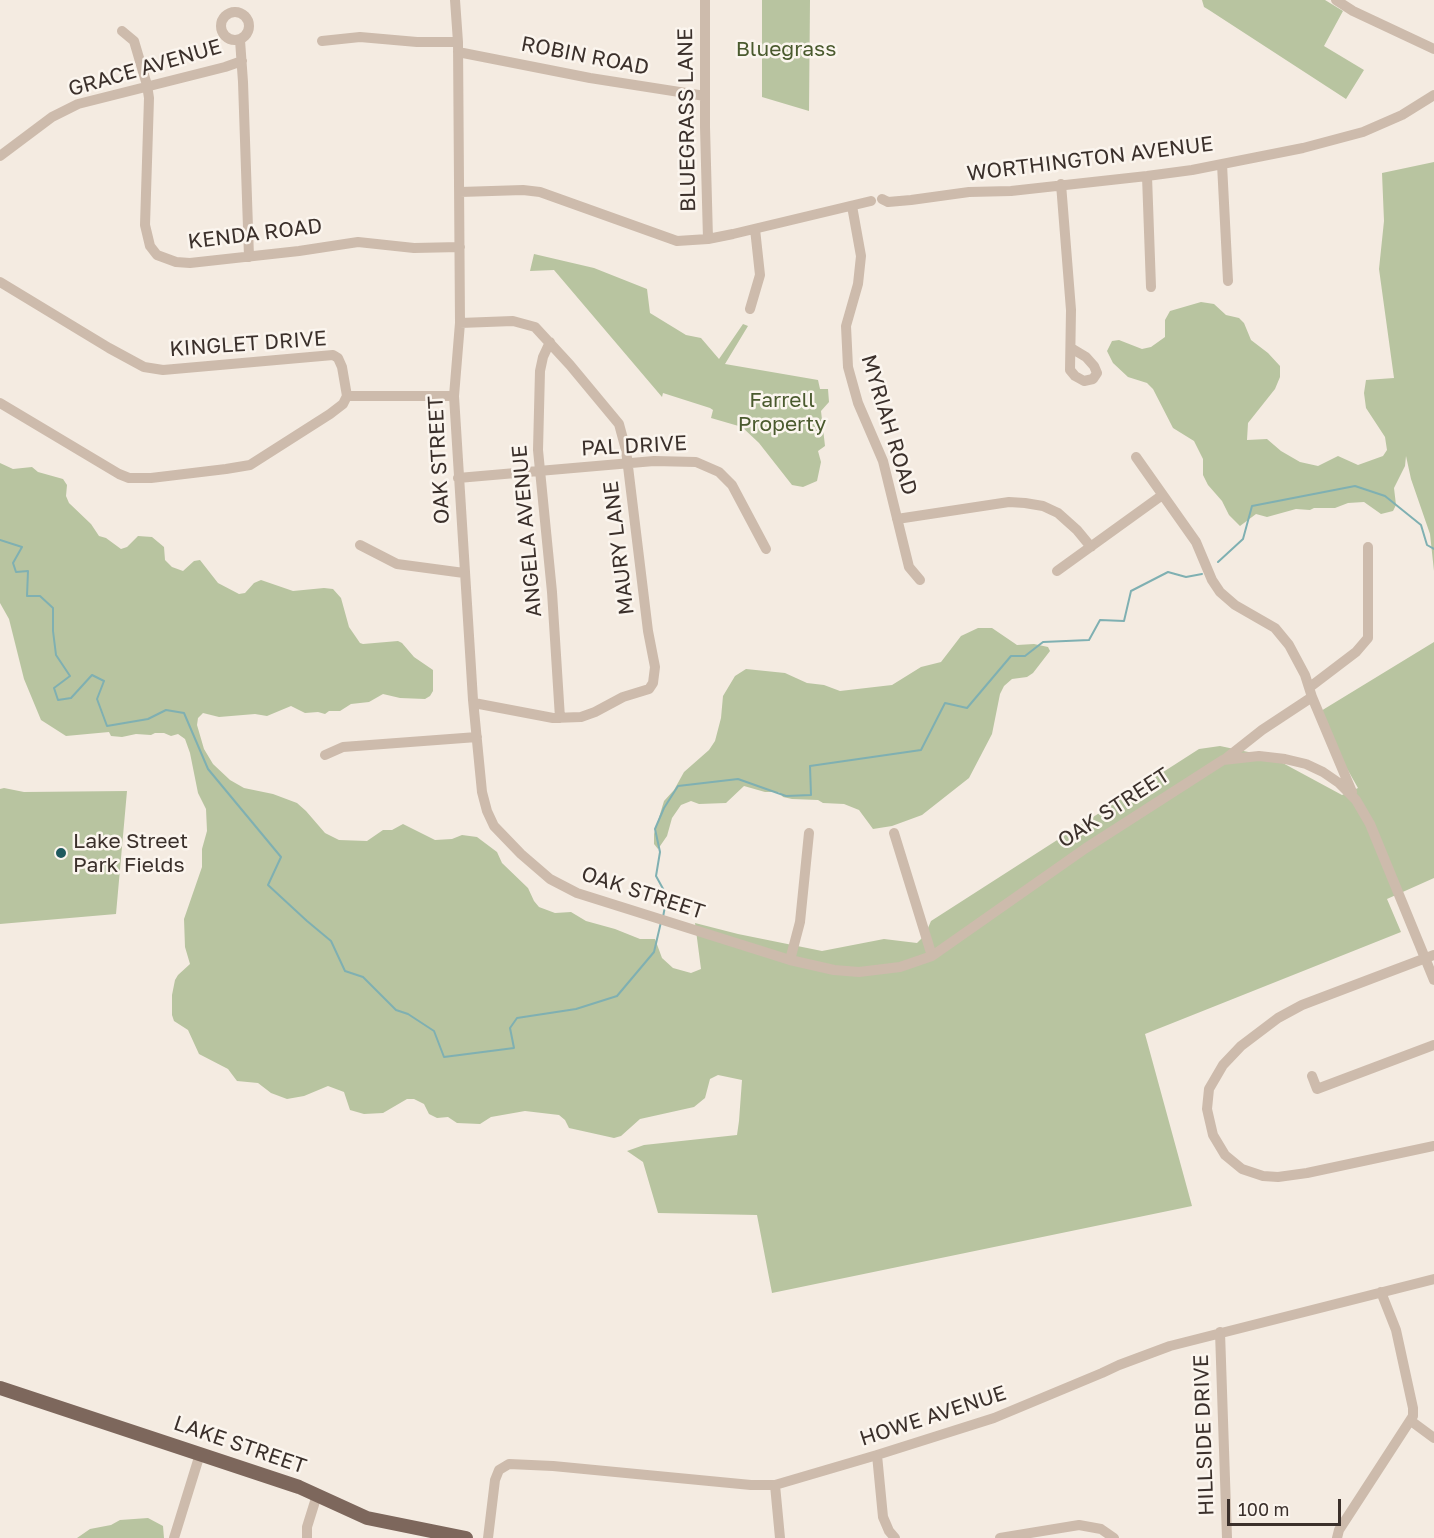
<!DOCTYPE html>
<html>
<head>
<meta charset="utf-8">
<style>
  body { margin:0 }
  #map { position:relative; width:1434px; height:1538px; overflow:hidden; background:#f4ebe1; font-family:"Golos Text",sans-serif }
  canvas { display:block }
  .scale { position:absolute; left:1227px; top:1499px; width:114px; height:27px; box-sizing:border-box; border:3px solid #3b302b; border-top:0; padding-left:8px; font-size:18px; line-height:21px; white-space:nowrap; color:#3b302b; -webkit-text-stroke:4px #fbf5ee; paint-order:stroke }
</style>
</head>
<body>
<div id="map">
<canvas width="1434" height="1538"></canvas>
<div class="scale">100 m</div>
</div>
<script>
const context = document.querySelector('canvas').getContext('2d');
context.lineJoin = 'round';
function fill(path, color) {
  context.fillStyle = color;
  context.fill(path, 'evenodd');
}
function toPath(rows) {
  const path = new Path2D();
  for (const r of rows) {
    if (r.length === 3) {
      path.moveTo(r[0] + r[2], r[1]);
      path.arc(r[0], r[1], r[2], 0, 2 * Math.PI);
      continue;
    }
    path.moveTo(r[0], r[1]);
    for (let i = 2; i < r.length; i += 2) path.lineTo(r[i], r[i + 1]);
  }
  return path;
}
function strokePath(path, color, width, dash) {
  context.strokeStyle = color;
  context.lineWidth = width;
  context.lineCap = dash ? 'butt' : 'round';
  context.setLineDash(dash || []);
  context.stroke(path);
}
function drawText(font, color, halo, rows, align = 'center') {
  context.font = font + ' "Golos Text",sans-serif';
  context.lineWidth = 5;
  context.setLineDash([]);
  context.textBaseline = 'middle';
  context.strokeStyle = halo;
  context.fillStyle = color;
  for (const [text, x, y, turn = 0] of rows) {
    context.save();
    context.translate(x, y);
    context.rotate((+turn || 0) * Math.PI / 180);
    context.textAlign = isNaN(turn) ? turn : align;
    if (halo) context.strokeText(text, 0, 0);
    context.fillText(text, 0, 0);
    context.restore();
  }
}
const green = toPath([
  [762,0,810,0,809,111,762,97],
  [1202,0,1325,0,1343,11,1324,46,1364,70,1346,99,1209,10,1204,7],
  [1434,162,1434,571,1430,534,1411,479,1406,456,1405,466,1394,488,1396,505,1393,511,1381,514,1364,502,1348,503,1335,508,1314,508,1310,510,1296,509,1267,517,1256,514,1240,526,1229,515,1222,501,1208,485,1203,475,1203,459,1194,441,1173,428,1153,389,1147,383,1128,377,1113,363,1107,351,1112,341,1119,340,1142,349,1151,347,1165,337,1165,320,1170,311,1201,302,1214,304,1226,315,1239,318,1244,323,1251,340,1268,353,1280,366,1280,377,1275,389,1248,423,1247,440,1267,439,1281,451,1300,462,1318,466,1338,456,1358,465,1383,456,1387,450,1385,437,1366,408,1364,393,1366,380,1394,378,1379,269,1384,221,1382,173],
  [534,254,594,268,647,289,650,313,686,335,701,338,719,359,743,324,748,326,725,364,818,380,820,389,828,389,829,402,821,411,825,446,818,451,821,462,817,481,803,487,792,485,759,443,742,427,711,418,713,410,710,408,663,393,662,397,554,270,530,271],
  [0,463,13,469,32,467,38,472,63,479,67,485,66,496,69,503,91,524,99,536,106,538,121,549,127,547,138,536,152,537,164,547,165,560,172,567,183,571,194,561,200,560,218,583,239,594,245,593,254,583,261,580,293,591,324,588,333,589,341,598,349,627,360,643,363,644,398,641,402,643,414,657,433,670,433,691,430,696,425,699,400,698,383,694,369,702,351,704,340,711,329,711,325,714,318,712,305,713,291,706,267,716,255,714,219,717,203,713,198,718,197,725,204,749,213,764,230,780,244,788,273,794,297,803,306,811,325,833,339,840,367,841,383,830,392,830,403,824,435,840,452,839,462,835,477,837,497,852,502,863,528,888,534,901,539,907,555,913,571,912,586,921,615,929,640,939,655,939,662,958,673,968,691,973,701,969,695,923,738,934,822,951,884,939,917,943,925,935,931,921,1199,749,1220,746,1253,753,1279,761,1342,795,1358,788,1316,714,1434,642,1434,878,1387,899,1401,932,1145,1034,1192,1206,772,1293,757,1215,658,1213,643,1162,627,1151,644,1145,737,1135,739,1121,742,1080,718,1075,710,1079,705,1098,694,1107,640,1119,621,1136,614,1138,569,1128,565,1120,559,1115,525,1111,491,1117,480,1124,457,1123,448,1117,437,1118,429,1114,424,1104,414,1099,407,1099,383,1113,364,1114,350,1110,344,1092,328,1086,304,1096,287,1099,271,1093,258,1083,237,1081,228,1069,199,1054,188,1030,174,1021,172,1015,172,995,175,980,178,975,190,964,185,947,184,919,202,867,202,849,207,831,206,809,198,793,190,753,185,739,178,734,171,736,164,733,155,733,151,735,136,734,122,737,111,736,109,732,66,736,41,720,24,679,9,619,0,603],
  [978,628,992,628,1017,645,1034,644,1048,647,1050,651,1033,673,1027,677,1012,679,1004,686,1000,694,992,734,969,778,922,815,892,826,873,829,859,810,844,804,823,803,818,800,792,799,783,797,779,792,765,792,744,786,726,803,699,804,691,801,681,805,672,818,667,836,658,849,654,844,654,834,664,801,674,790,684,772,709,750,715,741,721,718,723,696,735,676,746,669,785,673,807,683,824,685,840,691,892,685,921,667,941,662,961,636],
  [4,788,24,792,127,791,116,914,0,924,0,789],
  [148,1518,163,1526,164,1538,77,1538,90,1529,111,1525,120,1520]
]);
const stream = toPath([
  [0,540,22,547,13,563,16,572,28,571,27,596,40,596,53,608,53,631,56,655,70,676,54,688,58,700,71,698,92,675,104,681,97,699,107,726,148,719,166,710,184,713,208,769,281,857,268,885,307,921,331,941,345,971,363,977,396,1010,408,1014,434,1031,444,1057,514,1048,510,1028,517,1018,576,1009,617,996,654,952,661,922],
  [1218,562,1243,539,1252,506,1355,486,1385,496,1421,525,1427,545,1434,549],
  [663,917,667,896,656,876,660,852,655,829,664,808,678,786,738,779,786,796,811,795,810,766,921,750,945,703,967,708,1011,656,1025,656,1043,642,1089,640,1100,620,1124,621,1131,591,1168,572,1186,577,1202,574]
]);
const minor = toPath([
  [455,0,458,42,460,323,454,396,473,700,482,792,487,811,494,826,521,854,550,879,577,893,790,960,834,970,859,972,900,967,932,956,1086,848,1223,760,1259,756,1285,759,1306,764,1323,772,1339,783,1356,800,1370,824,1434,980],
  [705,0,705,127,708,239],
  [1336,0,1353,11,1434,49],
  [235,26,14],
  [122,31,134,41,147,85,149,98,145,225,150,246,157,255,176,262,190,263,299,251,358,242,414,248,460,247],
  [240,40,243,82,249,257],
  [322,41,360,37,417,42,458,42],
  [458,52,590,78,705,96],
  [0,156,52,117,78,104,225,67,242,61],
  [1222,164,1228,281],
  [1147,176,1151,287],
  [1061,184,1071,310,1070,370,1075,376,1084,381,1093,379,1097,373,1094,366,1086,357,1071,348],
  [460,192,523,190,540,192,677,241,708,239,733,234,871,201],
  [882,199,888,202,911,200,969,192,1011,191,1147,176,1192,170,1303,148,1363,132,1402,115,1434,95],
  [852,206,861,256,858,284,846,326,848,367,858,403,883,461,909,567,920,580],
  [0,282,109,348,144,367,163,370,333,355,338,358,342,367,347,396],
  [750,309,760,275,755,229],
  [460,323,513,321,535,327,570,365,619,424,626,450,648,631,655,667,653,683,649,689,623,697,595,712,581,717,553,718,474,703],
  [550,342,543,357,540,371,538,450,552,592,560,718],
  [0,403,119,474,129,478,151,478,226,469,250,465,330,414,343,404,347,396,454,396],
  [1136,457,1196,542,1212,580,1220,592,1235,605,1275,628,1289,645,1305,675,1312,697],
  [458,478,654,461,696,462,719,472,732,485,766,549],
  [897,519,1009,502,1025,503,1043,506,1058,513,1077,530,1091,547],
  [360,545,397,564,464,573],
  [1057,571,1161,496],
  [1310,687,1356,652,1368,638,1368,547],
  [325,755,343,747,477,737],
  [1224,760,1262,730,1312,697,1352,792],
  [894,833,932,956],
  [1434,955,1302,1005,1278,1018,1241,1046,1223,1065,1209,1089,1207,1109,1213,1135,1225,1155,1242,1169,1263,1176,1278,1177,1307,1173,1434,1146],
  [790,960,800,922,809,833],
  [1312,1076,1317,1089,1434,1045],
  [1220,1332,1227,1538],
  [1411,1421,1434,1438],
  [877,1455,883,1517,889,1531,895,1538],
  [775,1485,780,1538],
  [174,1538,200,1454],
  [307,1538,307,1527,317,1495],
  [488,1538,495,1480,499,1470,509,1464,553,1466,751,1485,775,1485,877,1455,994,1418,1102,1373,1119,1365,1170,1346,1434,1279],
  [1000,1538,1079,1525,1101,1529,1114,1538],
  [1337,1538,1339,1530,1413,1416,1413,1408,1396,1330,1381,1292]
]);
const major = toPath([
  [0,1388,299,1487,367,1518,466,1538]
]);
const markers = [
  [61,853,6,"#1f5a5e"]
];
const parkNames = [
  ["Bluegrass",786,49],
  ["Farrell",782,400],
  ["Property",782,424]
];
const streetNames = [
  ["ROBIN ROAD",585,56,11],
  ["GRACE AVENUE",145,68,-16],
  ["BLUEGRASS LANE",687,120,-91],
  ["WORTHINGTON AVENUE",1090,159,-7],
  ["KENDA ROAD",255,234,-7],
  ["KINGLET DRIVE",248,344,-4],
  ["MYRIAH ROAD",889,425,73],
  ["PAL DRIVE",634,446,-3],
  ["OAK STREET",439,460,-93],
  ["ANGELA AVENUE",527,531,-95],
  ["MAURY LANE",619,548,-97],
  ["OAK STREET",1114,808,-33],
  ["OAK STREET",643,893,18],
  ["HOWE AVENUE",933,1416,-18],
  ["HILLSIDE DRIVE",1204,1435,-92],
  ["LAKE STREET",240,1445,19]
];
const poiNames = [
  ["Lake Street",73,841],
  ["Park Fields",73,865]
];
fill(green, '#b8c4a0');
strokePath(stream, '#7fb0b2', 2);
strokePath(minor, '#cdbbac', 10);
strokePath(major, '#7d675c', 14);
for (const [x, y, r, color] of markers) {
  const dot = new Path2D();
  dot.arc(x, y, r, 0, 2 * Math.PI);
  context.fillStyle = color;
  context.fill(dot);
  strokePath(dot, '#fbf5ee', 2);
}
drawText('21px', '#4a5a2e', '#fbf5ee', parkNames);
drawText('21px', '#3b302b', '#fbf5ee', streetNames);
drawText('21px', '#3b302b', '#fbf5ee', poiNames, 'left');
</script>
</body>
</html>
